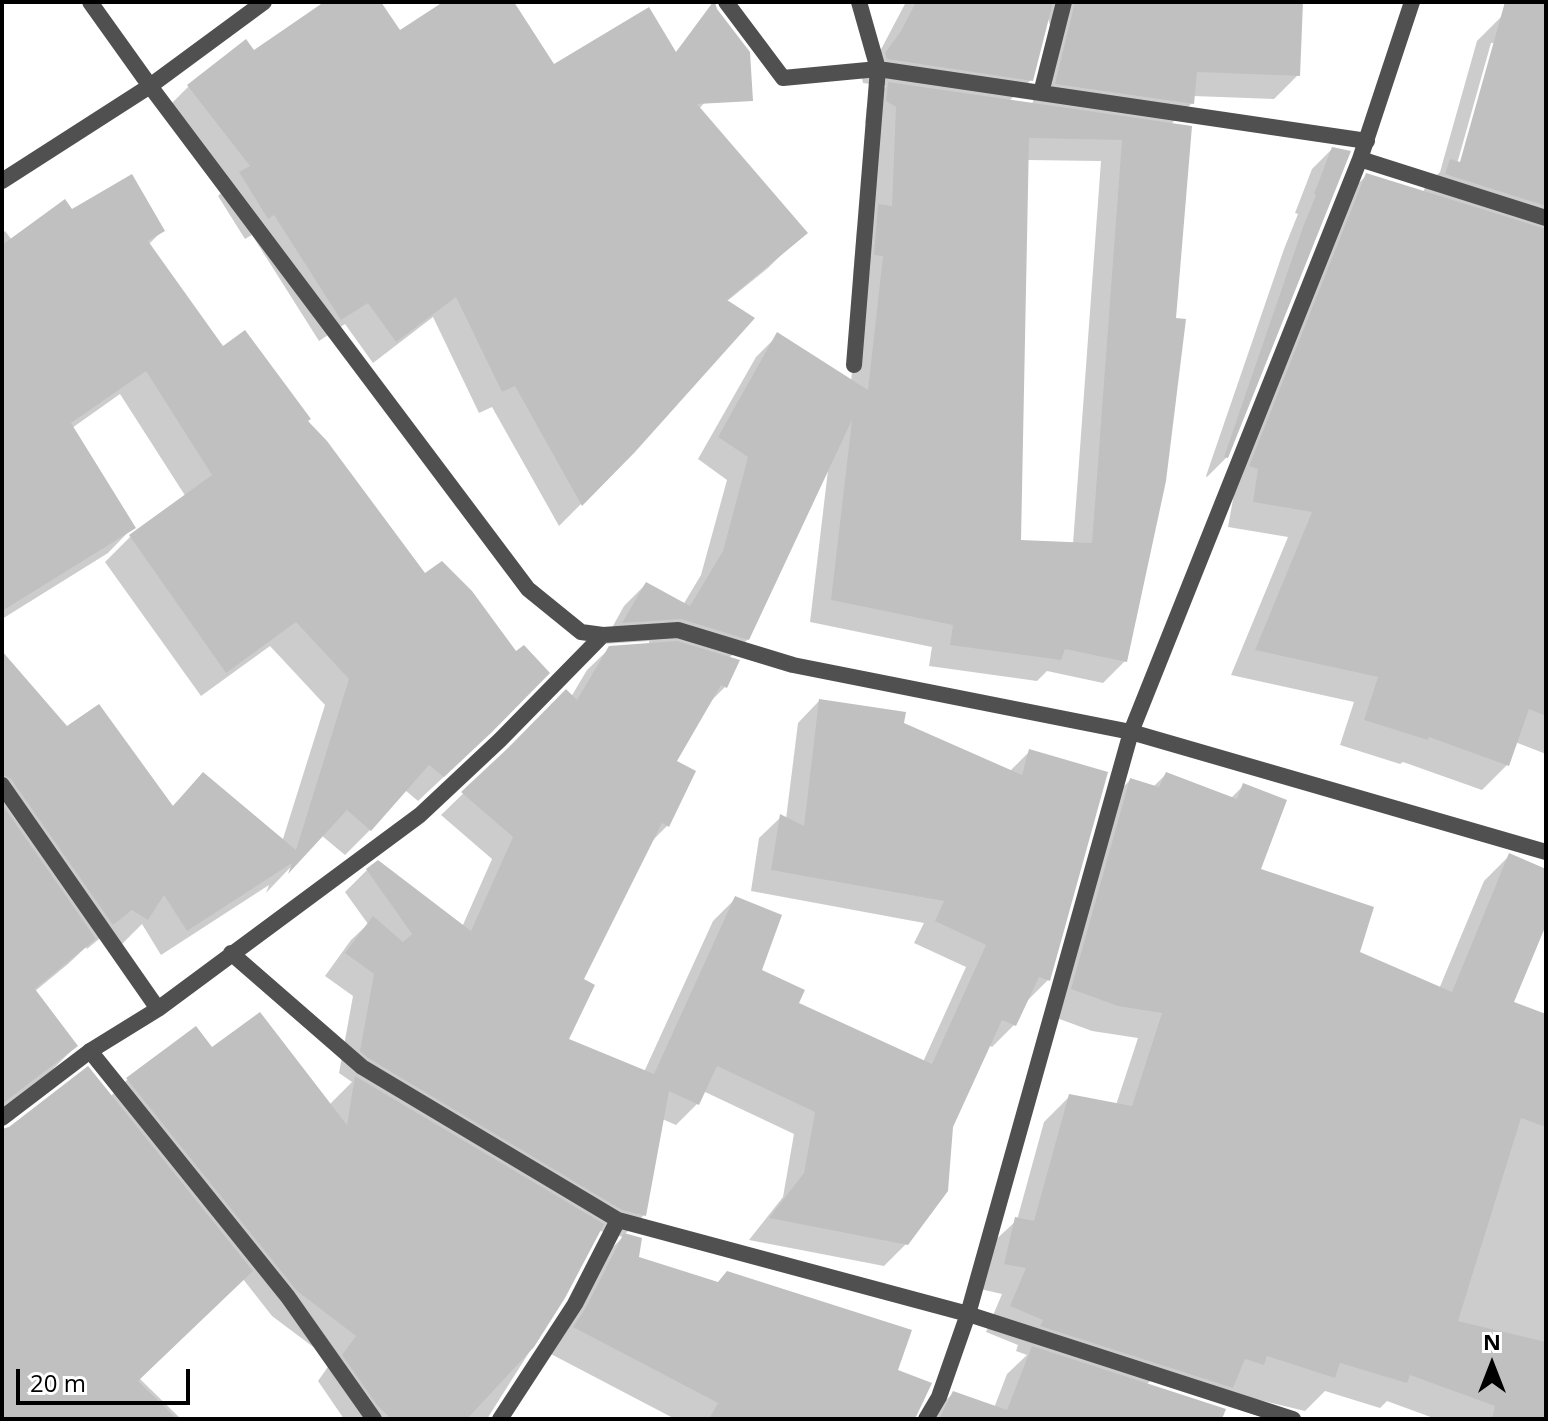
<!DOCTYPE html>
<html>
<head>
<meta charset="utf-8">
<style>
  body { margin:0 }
  #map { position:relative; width:1548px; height:1421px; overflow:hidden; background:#fff; font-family:"Open Sans",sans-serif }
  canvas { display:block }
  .frame { position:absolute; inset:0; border:4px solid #000; pointer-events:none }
  .north { position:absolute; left:1452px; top:1325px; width:80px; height:80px; -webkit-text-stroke:6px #fff; paint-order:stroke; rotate:0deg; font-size:22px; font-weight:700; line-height:32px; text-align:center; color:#000 }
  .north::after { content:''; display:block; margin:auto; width:28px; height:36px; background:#000; clip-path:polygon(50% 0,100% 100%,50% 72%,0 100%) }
  .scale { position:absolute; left:16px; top:1369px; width:174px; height:36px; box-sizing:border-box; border:4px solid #000; border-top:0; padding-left:10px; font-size:24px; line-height:28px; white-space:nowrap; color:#000; -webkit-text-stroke:6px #fff; paint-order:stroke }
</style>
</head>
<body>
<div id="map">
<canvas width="1548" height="1421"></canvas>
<div class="frame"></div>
<div class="north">N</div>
<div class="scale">20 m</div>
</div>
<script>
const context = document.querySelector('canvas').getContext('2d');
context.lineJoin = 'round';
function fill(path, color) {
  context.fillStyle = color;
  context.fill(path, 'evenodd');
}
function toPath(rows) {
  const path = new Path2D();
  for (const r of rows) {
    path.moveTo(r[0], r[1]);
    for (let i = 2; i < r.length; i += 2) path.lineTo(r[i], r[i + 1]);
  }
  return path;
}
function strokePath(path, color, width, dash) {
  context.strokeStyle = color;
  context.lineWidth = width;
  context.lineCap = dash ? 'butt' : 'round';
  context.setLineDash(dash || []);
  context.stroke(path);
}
const shadow = toPath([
  [328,2,378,2,399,33,447,2,512,2,553,67,704,103,699,109,790,246,768,268,726,302,634,451,559,526,492,407,479,413,433,317,373,363,345,324,319,341,252,235,245,239,218,196,227,187,166,109,188,87,245,42,254,53],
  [906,2,1290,2,1298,75,1274,99,1193,96,1192,103,1170,125,1125,661,1103,683,1047,671,1037,681,929,666,932,647,810,622,828,470,748,639,728,659,725,687,707,705,674,762,667,826,650,843,581,980,566,1040,644,1072,713,921,735,899,760,971,796,1004,923,1062,966,967,914,943,924,923,751,891,759,838,781,817,786,819,798,723,819,701,902,724,1010,771,1030,751,1048,980,1026,1002,1014,1025,992,1047,988,1045,951,1126,906,1244,884,1266,749,1240,783,1197,794,1134,703,1091,697,1104,676,1125,662,1119,644,1215,624,1235,636,1258,896,1372,913,1419,675,1419,549,1353,599,1261,623,1237,600,1231,564,1297,487,1419,344,1419,318,1381,332,1361,272,1316,243,1279,139,1378,181,1419,2,1419,2,1130,110,1097,127,1080,196,1029,212,1050,330,1107,331,1103,352,1082,339,1073,353,996,325,976,351,940,368,924,345,892,367,870,462,927,492,859,441,815,504,754,571,697,587,670,610,648,649,645,649,641,603,644,624,606,646,584,683,605,701,575,727,480,698,459,756,357,778,335,851,381,862,278,853,277,857,228,871,214,874,130,865,123,867,106,886,86,863,83,862,78,877,57],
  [1047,15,1051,29,1032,105,1009,101,1031,80],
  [1027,160,1101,161,1073,544,1019,542],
  [1505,2,1546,2,1546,754,1515,742,1507,765,1482,790,1403,762,1400,764,1340,745,1354,702,1231,675,1288,537,1228,527,1234,494,1341,200,1367,175,1423,193,1425,187,1440,172,1477,41,1503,15],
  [1491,43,1496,43,1459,172,1455,171],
  [1332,149,1227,457,1207,477,1206,476,1284,249,1298,214,1295,213,1312,169],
  [71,212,162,231,148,245,222,349,305,421,465,757,418,801,405,790,370,830,345,855,321,835,266,893,269,885,161,955,142,924,122,944,105,934,87,949,86,947,68,964,34,992,76,1046,51,1071,2,1108,2,654,67,728,171,808,203,774,282,842,325,705,270,646,201,696,105,562,130,537,186,497,120,394,72,428,133,527,108,553,2,619,2,233,5,231,12,240],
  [1166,774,1230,799,1243,786,1258,871,1357,954,1439,989,1484,881,1509,856,1546,871,1546,920,1511,1003,1546,1016,1546,1419,1436,1419,1387,1401,1380,1408,1325,1391,1305,1411,1156,1375,1146,1385,1161,1419,928,1419,953,1393,994,1408,1007,1374,1027,1355,1016,1351,1018,1345,986,1332,1002,1294,980,1289,990,1245,1017,1220,1044,1122,1070,1096,1116,1105,1138,1038,1092,1031,1046,1014,1105,806,1130,780,1153,787]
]);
const building = toPath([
  [324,2,381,2,400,30,443,2,514,2,554,64,649,7,676,52,713,2,715,2,717,9,750,52,753,101,697,104,808,233,727,300,755,318,635,452,582,506,515,386,502,392,456,297,396,342,368,303,341,320,274,215,268,219,239,172,250,166,187,85,246,39,254,50],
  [916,2,1053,2,1033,81,887,59,885,53,901,31],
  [1075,2,1303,2,1300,76,1197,72,1194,104,1055,84],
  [1505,2,1546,2,1546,206,1445,174,1450,159,1460,162],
  [888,82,1192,126,1176,318,1186,319,1166,481,1127,662,1065,649,1061,660,950,645,953,625,831,600,852,420,749,640,681,619,622,623,646,582,690,606,723,551,748,457,718,437,777,332,868,390,883,256,874,255,878,204,892,206,896,107,886,101],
  [1029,138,1122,140,1092,543,1021,540],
  [1332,147,1351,151,1228,458,1224,457,1303,227,1316,195,1314,194],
  [1366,173,1546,229,1546,716,1529,709,1509,766,1429,737,1428,740,1364,720,1378,677,1255,650,1312,512,1253,502,1258,469,1249,466],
  [132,174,165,231,148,241,223,346,245,330,311,419,308,421,327,441,425,573,442,561,472,591,516,651,524,645,550,673,492,732,444,777,429,765,371,831,347,810,288,874,292,863,187,931,164,895,148,920,132,910,113,925,11,779,2,774,2,651,67,726,99,704,173,806,203,772,296,850,349,679,296,622,226,673,129,535,212,475,146,371,71,423,136,528,2,611,2,245,65,199,72,209],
  [677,641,740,660,727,688,721,685,677,761,696,771,669,827,662,823,584,979,595,985,569,1039,654,1074,735,896,782,915,762,970,805,990,799,1003,932,1064,986,945,935,921,944,901,771,870,780,814,804,826,819,699,906,712,904,723,1022,775,1029,749,1108,772,1050,981,1039,977,1016,1026,1002,1020,953,1127,948,1191,908,1245,769,1218,804,1173,815,1112,717,1066,699,1105,669,1091,646,1216,622,1210,368,1058,360,1051,374,974,345,953,373,916,403,942,412,934,366,869,378,860,471,931,513,837,461,792,508,748,566,689,577,700,609,646],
  [1166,772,1237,799,1243,783,1287,800,1261,869,1374,907,1360,952,1452,992,1509,853,1546,869,1546,925,1514,1002,1546,1014,1546,1127,1521,1118,1458,1321,1546,1342,1546,1419,1492,1419,1495,1406,1410,1375,1407,1383,1340,1363,1335,1378,1267,1356,1264,1365,1245,1359,1233,1388,1040,1326,1043,1320,1010,1306,1026,1268,1004,1264,1015,1217,1034,1221,1069,1094,1132,1106,1162,1013,1118,1006,1071,989,1130,778,1159,787],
  [2,804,96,939,35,989,78,1046,2,1104],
  [260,1012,347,1125,355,1076,604,1224,565,1298,534,1347,467,1419,391,1419,377,1405,342,1355,356,1336,297,1291,126,1078,196,1026,212,1047],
  [88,1066,253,1271,138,1381,177,1419,2,1419,2,1129,9,1127],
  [624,1233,642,1238,639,1257,718,1282,727,1271,912,1330,898,1370,932,1383,915,1419,709,1419,718,1403,573,1327,585,1309],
  [1032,1346,1226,1409,1222,1419,939,1419,953,1391,1007,1410]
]);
const service = toPath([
  [726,2,783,78,878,69,1367,141],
  [1041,93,1064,2],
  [854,365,878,69,859,2],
  [90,1051,288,1297,374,1419]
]);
const minor = toPath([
  [90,2,150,86,528,589,581,632,603,635,678,630,793,665,1131,732,1546,852],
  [1360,159,1546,218],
  [2,181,150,86,264,2],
  [2,785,158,1009],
  [231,953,362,1067,618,1220,968,1314,1293,1419],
  [2,1118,90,1051,158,1009,420,815,500,740,603,635],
  [500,1419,575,1304,618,1220],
  [926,1419,939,1397,968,1314,1131,732,1360,159,1412,2]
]);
fill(shadow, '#0003');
fill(building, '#c0c0c0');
strokePath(service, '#505050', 16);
strokePath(minor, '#505050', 16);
</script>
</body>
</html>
